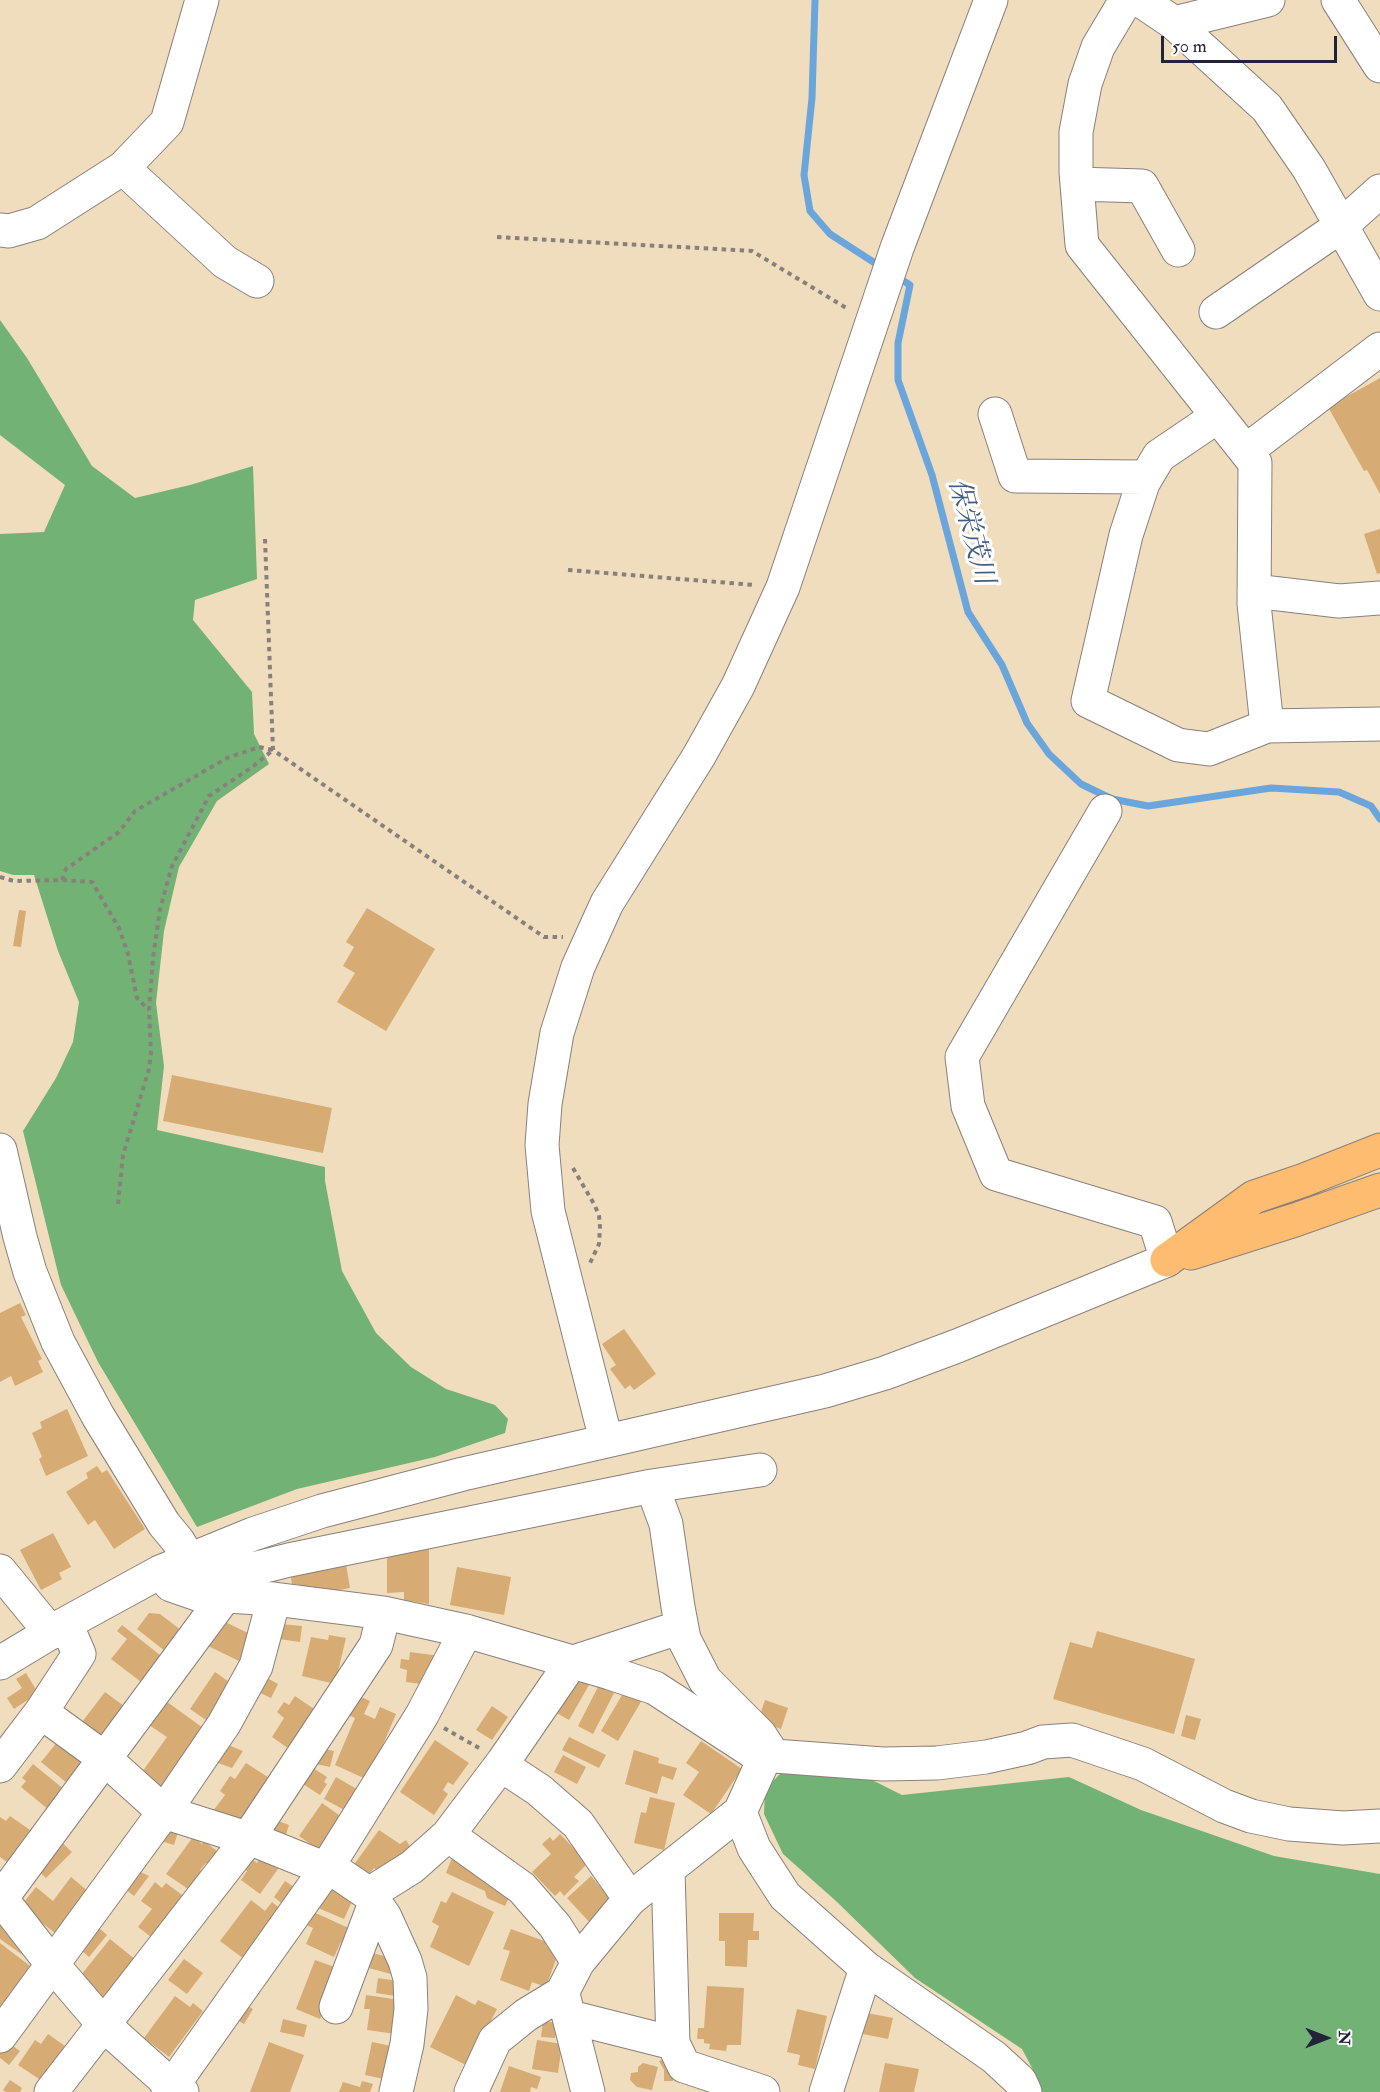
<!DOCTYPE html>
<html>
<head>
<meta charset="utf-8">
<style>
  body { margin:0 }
  #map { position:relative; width:1380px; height:2092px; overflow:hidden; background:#f0ddbe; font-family:"IM FELL Double Pica",serif }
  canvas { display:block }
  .north { position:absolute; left:1296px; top:2008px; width:60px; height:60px; -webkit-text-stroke:4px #fff; paint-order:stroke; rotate:90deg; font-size:16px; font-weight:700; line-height:24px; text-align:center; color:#22223b }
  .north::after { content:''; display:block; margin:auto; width:21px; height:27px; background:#22223b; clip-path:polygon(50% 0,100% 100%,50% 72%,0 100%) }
  .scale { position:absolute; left:1161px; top:36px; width:176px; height:27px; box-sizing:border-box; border:3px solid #22223b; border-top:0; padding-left:8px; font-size:18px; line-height:21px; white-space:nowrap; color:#22223b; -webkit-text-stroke:4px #fff; paint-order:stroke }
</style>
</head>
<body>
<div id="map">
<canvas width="1380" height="2092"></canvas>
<div class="north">N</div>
<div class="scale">50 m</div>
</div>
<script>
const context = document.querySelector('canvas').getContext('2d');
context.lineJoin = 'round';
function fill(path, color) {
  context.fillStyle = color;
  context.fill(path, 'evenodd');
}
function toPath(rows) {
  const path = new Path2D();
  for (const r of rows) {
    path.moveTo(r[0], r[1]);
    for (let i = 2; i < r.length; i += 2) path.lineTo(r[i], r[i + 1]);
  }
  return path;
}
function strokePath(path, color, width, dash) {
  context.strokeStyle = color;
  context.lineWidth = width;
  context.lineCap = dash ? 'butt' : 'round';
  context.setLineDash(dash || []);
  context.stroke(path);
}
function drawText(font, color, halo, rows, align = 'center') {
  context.font = font + ' "IM FELL Double Pica","Noto Serif JP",serif';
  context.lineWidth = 6;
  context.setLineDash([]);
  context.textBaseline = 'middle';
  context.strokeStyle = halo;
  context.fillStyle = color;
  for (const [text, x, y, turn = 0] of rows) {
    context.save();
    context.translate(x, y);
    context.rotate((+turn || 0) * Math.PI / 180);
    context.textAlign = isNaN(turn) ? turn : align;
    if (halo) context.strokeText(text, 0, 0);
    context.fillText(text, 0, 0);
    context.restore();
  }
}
const forest = toPath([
  [0,320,27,358,92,466,135,498,190,485,253,466,257,579,195,600,193,620,252,692,254,734,269,764,217,801,179,867,164,931,156,1003,164,1066,157,1130,325,1167,325,1181,342,1271,376,1333,411,1367,446,1389,495,1405,508,1419,505,1433,435,1457,297,1489,197,1527,98,1362,61,1285,23,1131,56,1078,73,1042,79,1002,58,951,34,875,13,875,0,871,0,534,44,532,65,485,0,435],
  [784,1770,870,1779,902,1795,1069,1777,1141,1810,1274,1856,1380,1874,1380,2092,1041,2092,1039,2081,1022,2049,915,1978,836,1901,783,1854,764,1814,765,1789]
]);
const stream = toPath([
  [815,0,812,98,804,175,810,211,830,234,881,267],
  [896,276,910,285,898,343,898,380,932,475,968,612,1002,665,1027,723,1049,754,1081,784,1112,799,1148,806,1271,788,1339,792,1371,806,1380,819]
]);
const building = toPath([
  [1380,378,1380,494,1367,470,1364,471,1328,407],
  [1380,529,1380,573,1377,574,1364,534],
  [367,908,435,949,386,1031,337,1002,355,973,343,966,354,947,346,942],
  [19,910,26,911,21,947,13,946],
  [172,1075,332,1108,323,1153,163,1121],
  [20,1303,26,1315,21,1317,42,1359,38,1361,43,1372,15,1386,11,1376,0,1382,0,1313],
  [624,1329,656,1374,634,1390,630,1385,625,1389,610,1369,616,1365,602,1344],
  [67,1409,88,1456,46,1476,39,1459,42,1457,32,1433,42,1428,40,1422],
  [97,1466,102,1473,107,1470,145,1529,114,1549,95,1520,88,1525,66,1492,88,1478,86,1473],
  [53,1533,71,1567,59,1573,62,1579,41,1590,20,1550],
  [429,1546,429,1604,404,1600,404,1592,387,1593,387,1547],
  [346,1564,350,1588,327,1592,327,1588,311,1591,310,1587,299,1589,298,1584,292,1585,290,1570],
  [457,1567,511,1577,504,1615,450,1605],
  [149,1613,160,1614,186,1634,170,1655,137,1629],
  [219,1619,252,1635,239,1661,206,1645],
  [281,1624,302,1626,300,1642,279,1639],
  [122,1625,165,1659,145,1685,111,1659,127,1639,117,1631],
  [1097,1631,1195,1659,1174,1734,1053,1699,1070,1642,1092,1648],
  [329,1635,346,1638,335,1684,302,1676,311,1637,328,1640],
  [410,1652,440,1656,428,1685,406,1682,407,1670,400,1668,401,1659,409,1660],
  [215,1672,232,1684,206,1720,190,1709],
  [26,1673,38,1693,14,1709,7,1698,22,1688,16,1679],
  [260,1674,278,1684,271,1698,252,1689],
  [573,1676,589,1685,569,1720,553,1711],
  [599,1685,614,1693,593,1734,578,1726],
  [625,1690,642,1700,618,1741,601,1731],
  [105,1692,124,1706,102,1744,79,1726],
  [355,1694,370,1701,364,1714,375,1719,380,1707,396,1714,368,1780,335,1765,355,1718,346,1714],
  [295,1696,314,1709,292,1751,272,1737,284,1718,277,1712,284,1702,289,1705],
  [163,1699,206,1730,163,1791,140,1775,167,1737,146,1723],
  [765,1700,788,1708,781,1729,758,1721],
  [492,1706,508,1717,492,1740,476,1730],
  [1186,1715,1201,1719,1195,1740,1181,1736],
  [569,1737,606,1755,599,1768,562,1750],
  [435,1740,469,1763,453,1785,448,1782,443,1790,448,1794,434,1815,400,1792],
  [58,1741,84,1763,67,1783,41,1762],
  [701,1741,742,1769,711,1814,683,1795,699,1772,686,1763],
  [223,1743,243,1751,232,1768,210,1760],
  [319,1748,334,1751,330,1767,316,1764],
  [634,1750,659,1758,658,1763,677,1768,673,1780,662,1776,657,1794,625,1784],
  [563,1755,586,1767,577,1784,554,1772],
  [246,1763,271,1779,238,1828,213,1811,225,1795,220,1791,230,1776,235,1779],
  [33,1764,65,1790,49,1810,21,1787,26,1781,22,1778],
  [310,1766,327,1777,324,1782,327,1784,320,1795,300,1782],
  [336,1777,360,1791,348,1812,324,1799],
  [650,1797,675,1803,664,1850,634,1843,641,1812,646,1813],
  [322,1803,346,1820,323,1853,299,1836],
  [10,1816,30,1830,7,1862,0,1857,0,1817,6,1821],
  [273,1819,289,1825,284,1841,267,1836],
  [164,1824,179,1829,174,1845,158,1840],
  [379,1830,400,1844,406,1840,415,1854,384,1876,374,1868,367,1877,353,1866],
  [560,1834,588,1863,574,1877,579,1881,564,1896,560,1891,555,1896,532,1872,551,1854,542,1844,550,1837,553,1841],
  [193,1837,202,1844,204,1841,217,1851,211,1866,206,1863,200,1870,204,1873,191,1891,166,1874],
  [57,1838,72,1852,46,1878,32,1865],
  [454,1853,513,1889,505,1906,487,1898,485,1891,446,1873],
  [263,1854,283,1862,260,1894,241,1880,247,1871,241,1867,248,1856,257,1863],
  [132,1868,149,1876,134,1896,120,1885],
  [591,1876,604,1891,616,1899,593,1926,567,1898],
  [71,1877,89,1892,56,1934,21,1906,36,1887,53,1901],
  [285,1881,297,1889,285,1906,274,1897],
  [155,1882,162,1888,166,1883,186,1898,155,1940,138,1927,152,1909,141,1901],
  [326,1885,354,1897,344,1919,316,1907],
  [452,1892,494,1912,469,1966,430,1947,439,1926,432,1922,441,1901,446,1903],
  [251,1900,265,1911,272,1902,285,1912,248,1962,220,1941],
  [309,1910,353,1930,346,1944,341,1942,334,1957,306,1944,313,1928,302,1923],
  [719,1913,754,1913,753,1931,759,1931,759,1940,748,1940,747,1967,725,1966,725,1941,719,1941],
  [0,1916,32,1953,27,1958,0,1939],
  [92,1922,107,1935,89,1957,74,1944],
  [511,1929,547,1942,546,1946,559,1951,546,1987,532,1982,529,1991,500,1980,510,1951,503,1949],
  [110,1939,136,1960,103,2001,77,1980],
  [0,1943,34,1969,0,2014],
  [369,1952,395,1959,391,1974,365,1967],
  [184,1959,203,1973,187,1994,168,1980],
  [315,1960,340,1969,320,2019,296,2009],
  [378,1978,398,1981,395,1996,376,1993],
  [707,1986,744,1988,741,2045,727,2045,726,2051,709,2049,710,2044,704,2043,704,2039,697,2039,698,2028,704,2028],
  [366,1995,400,2000,396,2034,367,2030,370,2009,364,2009],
  [456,1995,475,2005,478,2000,497,2009,468,2066,430,2047],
  [175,1996,190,2007,193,2003,203,2011,169,2057,144,2038],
  [240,2002,253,2009,244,2024,232,2017],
  [797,2009,827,2016,815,2069,798,2065,800,2055,787,2052],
  [862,2012,893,2018,888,2039,858,2033],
  [283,2019,307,2025,304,2037,280,2032],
  [543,2021,557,2023,555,2038,541,2037],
  [48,2034,65,2046,42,2081,18,2065,35,2040,41,2044],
  [4,2040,20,2051,9,2065,0,2058,0,2046],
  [537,2040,562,2044,558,2073,532,2069],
  [269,2042,304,2055,290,2092,250,2092],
  [372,2042,396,2047,389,2080,365,2075],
  [668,2058,672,2070,673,2081,664,2081,664,2070,659,2061],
  [643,2063,658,2067,652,2090,637,2087,630,2080,631,2073,638,2072,638,2067],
  [885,2063,919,2069,914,2092,879,2092],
  [509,2066,541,2077,537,2089,531,2087,530,2092,500,2092],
  [10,2080,22,2088,20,2092,6,2092,3,2090],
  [362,2081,373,2084,370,2092,339,2092,343,2082,360,2087]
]);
const path = toPath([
  [497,237,752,251,848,309],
  [265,539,273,750,544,937,563,937],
  [568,570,755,585],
  [0,877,14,881,62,880,92,882,119,928,128,954,137,998,149,1010],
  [62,880,66,869,119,832,135,811,227,758,259,747,273,750],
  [573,1168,594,1204,599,1215,600,1227,599,1244,590,1263],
  [118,1204,123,1155,149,1069,151,1053,149,1010,153,958,160,909,172,866,209,796,251,768,273,750],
  [444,1728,479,1748]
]);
const minor = toPath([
  [1126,0,1098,47,1085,84,1076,132,1076,172,1082,245,1255,463,1254,604,1267,726,1380,724],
  [1140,0,1174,23,1267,108,1309,169,1380,294],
  [1338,0,1380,66],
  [1174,23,1268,0],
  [123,168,225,262,257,281],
  [1077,184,1142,186,1178,250],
  [0,230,9,231,37,223,123,168,167,122,202,0],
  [1216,312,1341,226,1380,191],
  [995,414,1015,476,1146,477],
  [1218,416,1159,456,1143,483,1126,535,1088,701,1178,745,1209,749,1267,726],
  [1246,451,1380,349],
  [1254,591,1339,601,1380,598],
  [0,1150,20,1237,30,1272,58,1342,98,1416,164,1524,178,1541,189,1559],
  [606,1440,548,1211,542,1145,545,1104,557,1033,578,967,607,903,699,756,738,686,783,587,897,248,991,0],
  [652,1486,666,1524,678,1607,684,1639,705,1680,760,1735,773,1755],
  [0,1571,51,1633],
  [160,1572,171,1585,197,1594,274,1599,384,1613,466,1631,610,1673,655,1688,764,1759,774,1756,883,1764,937,1763,986,1757,1027,1748,1043,1742,1072,1740,1143,1764,1224,1806,1251,1816,1289,1824,1343,1828,1380,1826],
  [197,1594,208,1586,233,1574,289,1560,652,1486,760,1470],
  [0,1663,63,1625,160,1572,253,1534,322,1511,463,1474,825,1391,885,1373,957,1346,1167,1260,1155,1222,996,1174,968,1106,962,1057,1105,811],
  [41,1712,104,1758,164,1812,259,1842,326,1869,341,1875,369,1894,385,1917,405,1961,410,1978,411,2009,407,2044,396,2092],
  [764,1759,740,1812,754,1848,785,1896,866,1968,994,2057,1020,2081,1025,2092],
  [501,1765,539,1790,578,1824,630,1899],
  [0,1766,41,1712,79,1654,73,1640,63,1625],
  [448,1835,522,1888,555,1926,578,1962],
  [668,1870,673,2043,684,2066,763,2092],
  [369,1894,412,1867,448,1835,503,1762,571,1663,681,1627],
  [0,1897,52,1964,105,2026,172,2086,182,2092],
  [0,1900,225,1596],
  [564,1998,588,2092],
  [336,2007,375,1903],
  [570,2019,578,2019,673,2043],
  [0,2036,164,1812,224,1724,256,1666,274,1599],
  [51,2092,247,1840,376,1645,384,1613],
  [168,2092,326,1869,422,1715,466,1631],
  [471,2092,495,2040,526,2015,562,1993,578,1962,630,1899,740,1812],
  [826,2092,866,1968]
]);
const major = toPath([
  [1191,1253,1295,1220,1380,1190],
  [1167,1260,1254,1197,1304,1180,1380,1150]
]);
const waterNames = [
  ["保栄茂川",969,532,75]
];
fill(forest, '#72b274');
strokePath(stream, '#6aa6db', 7);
fill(building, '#d6ab74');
strokePath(minor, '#89807c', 35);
strokePath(major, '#89807c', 35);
strokePath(path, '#89807c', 4, [4.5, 4.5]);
strokePath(minor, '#fff', 33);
strokePath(major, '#fdbc6f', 33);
drawText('italic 27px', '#425d83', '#fff', waterNames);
</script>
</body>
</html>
